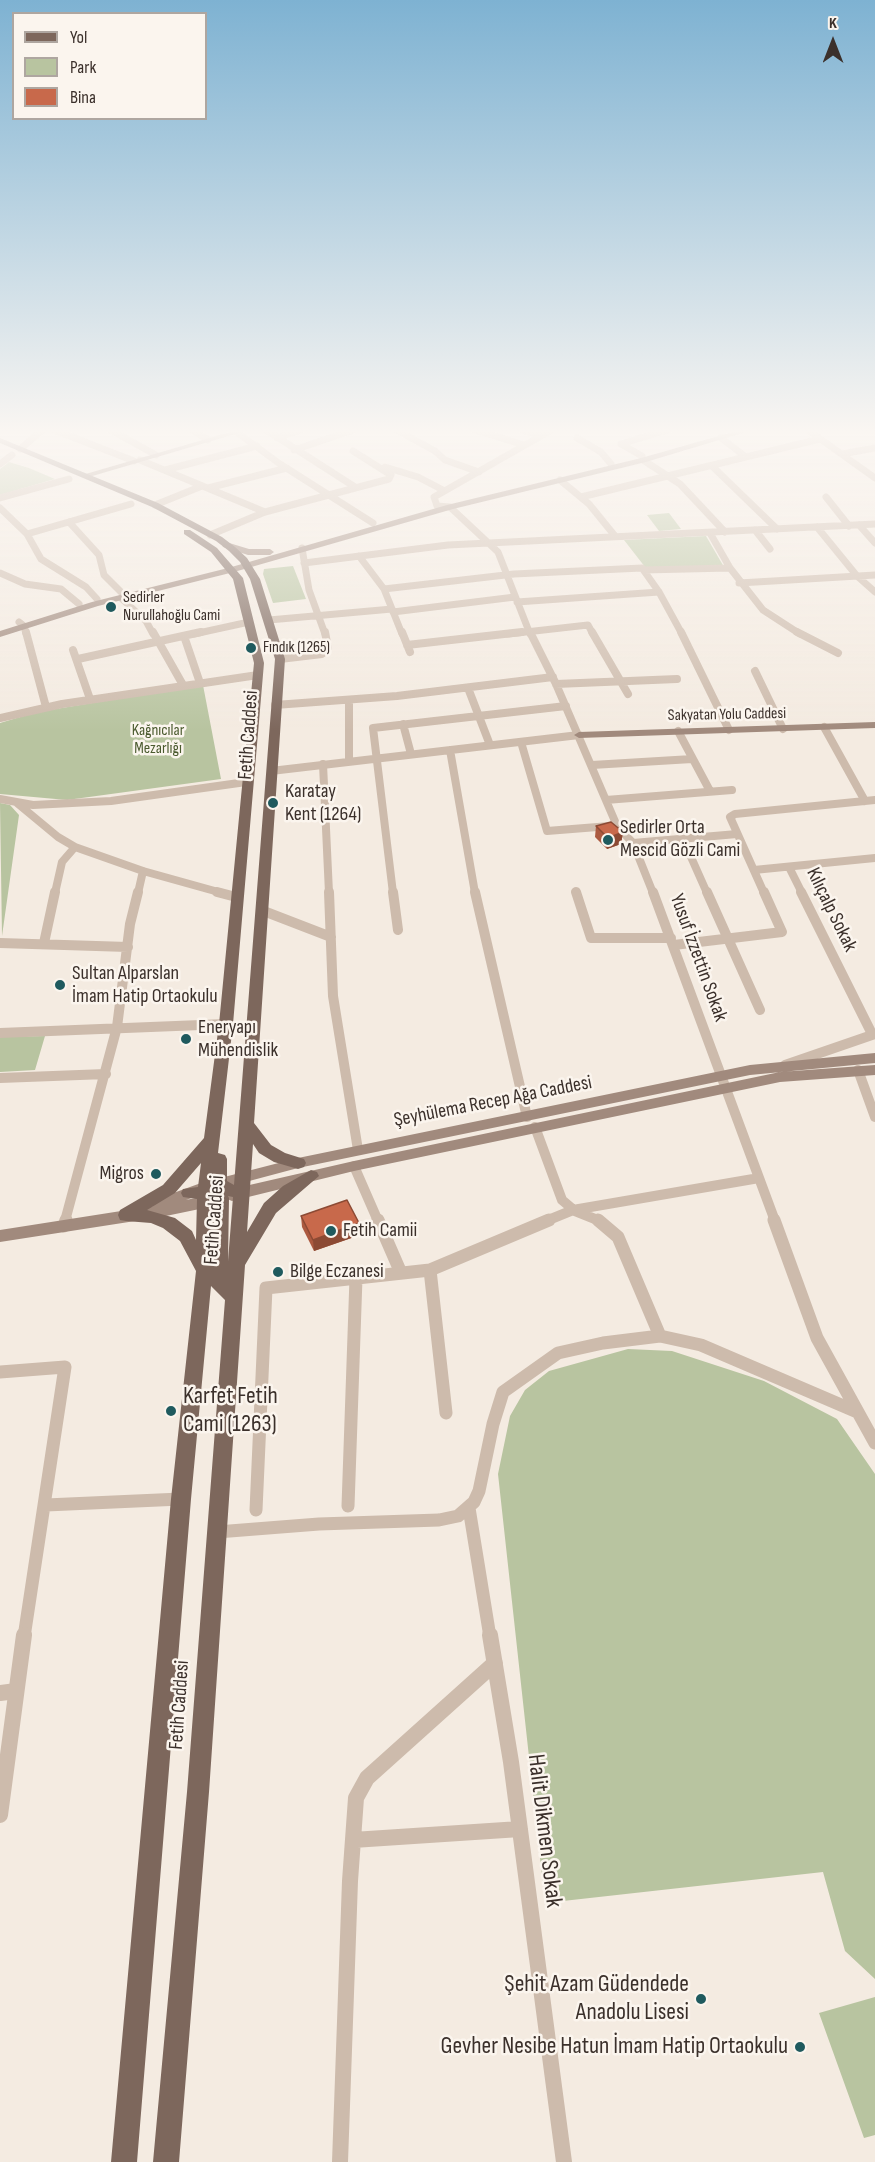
<!DOCTYPE html>
<html>
<head>
<meta charset="utf-8">
<style>
  body { margin:0 }
  #map { position:relative; width:875px; height:2162px; overflow:hidden; background:#f4ebe1; font-family:"Sofia Sans Condensed",sans-serif }
  canvas { display:block }
  .legend { position:absolute; left:12px; top:12px; width:195px; height:108px; box-sizing:border-box; background:#fbf5ee; border:2px solid #aea6a0; margin:0; padding:8px 10px; list-style:none; font-size:18px; color:#3b302b }
  .legend li { display:flex; align-items:center; gap:12px; height:30px }
  .legend b { width:30px; border:2px solid #aea6a0 }
  .north { position:absolute; left:803px; top:12px; width:60px; height:60px; -webkit-text-stroke:4px #fbf5ee; paint-order:stroke; rotate:0deg; font-size:16px; font-weight:700; line-height:24px; text-align:center; color:#3b302b }
  .north::after { content:''; display:block; margin:auto; width:21px; height:27px; background:#3b302b; clip-path:polygon(50% 0,100% 100%,50% 72%,0 100%) }
</style>
</head>
<body>
<div id="map">
<canvas width="875" height="2162"></canvas>
<ul class="legend">
<li><b style="height:8px;background:#7d675c"></b>Yol</li>
<li><b style="height:16px;background:#b8c4a0"></b>Park</li>
<li><b style="height:16px;background:#c8694b"></b>Bina</li>
</ul>
<div class="north">K</div>
</div>
<script>
const context = document.querySelector('canvas').getContext('2d');
context.lineJoin = 'round';
function fill(path, color) {
  context.fillStyle = color;
  context.fill(path, 'evenodd');
}
function toPath(rows) {
  const path = new Path2D();
  for (const r of rows) {
    path.moveTo(r[0], r[1]);
    for (let i = 2; i < r.length; i += 2) path.lineTo(r[i], r[i + 1]);
  }
  return path;
}
function strokePath(path, color, width, dash) {
  context.strokeStyle = color;
  context.lineWidth = width;
  context.lineCap = dash ? 'butt' : 'round';
  context.setLineDash(dash || []);
  context.stroke(path);
}
function drawText(font, color, halo, rows, align = 'center') {
  context.font = font + ' "Sofia Sans Condensed",sans-serif';
  context.lineWidth = 5;
  context.setLineDash([]);
  context.textBaseline = 'middle';
  context.strokeStyle = halo;
  context.fillStyle = color;
  for (const [text, x, y, turn = 0] of rows) {
    context.save();
    context.translate(x, y);
    context.rotate((+turn || 0) * Math.PI / 180);
    context.textAlign = isNaN(turn) ? turn : align;
    if (halo) context.strokeText(text, 0, 0);
    context.fillText(text, 0, 0);
    context.restore();
  }
}
const green = toPath([
  [9,462,29,468,55,479,0,495,0,469],
  [669,513,681,529,659,531,647,515],
  [706,536,724,567,645,567,624,540],
  [293,566,306,599,273,603,263,574,264,569],
  [203,685,221,779,67,800,0,794,0,723,37,712],
  [0,803,10,805,19,815,2,936],
  [45,1036,35,1070,0,1072,0,1037],
  [628,1349,672,1351,764,1381,837,1419,875,1474,875,1979,845,1951,823,1872,545,1903,498,1474,510,1416,525,1390,549,1371],
  [875,1997,875,2135,864,2138,819,2013]
]);
const streetFar4 = toPath([
  [49,428,134,461],
  [107,428,156,455],
  [190,428,208,440],
  [231,428,280,464,373,523],
  [263,428,355,487],
  [393,428,435,451,445,460,479,472],
  [469,428,524,445],
  [517,428,541,436],
  [805,428,875,478],
  [277,438,306,428],
  [577,438,601,452,611,464],
  [721,438,746,457],
  [20,449,45,428],
  [294,450,359,428],
  [842,454,875,448],
  [642,456,621,444,673,428],
  [140,460,265,512],
  [643,460,680,484,725,532],
  [0,464,12,455],
  [712,466,777,529],
  [385,467,418,477,443,490],
  [165,470,257,446],
  [560,480,589,504,615,536],
  [208,488,287,468],
  [581,497,820,439],
  [826,497,849,526],
  [0,498,69,479],
  [155,505,202,486],
  [0,508,27,534,41,559,86,587,97,599],
  [69,522,99,555,104,575,121,592],
  [859,525,875,543],
  [817,527,857,576,875,592],
  [755,530,770,549],
  [710,533,730,568],
  [27,534,131,504],
  [210,535,265,512,389,479,391,475,353,451],
  [302,548,309,590,325,634],
  [359,556,384,589,402,634],
  [304,563,448,545,875,524],
  [644,570,730,568,763,610,800,634],
  [0,573,25,584,61,589,79,604],
  [739,583,875,575],
  [384,589,514,574,642,568,659,592,682,634],
  [121,598,146,621,153,634],
  [517,602,659,592],
  [393,612,515,597],
  [269,620,392,609],
  [19,622,24,626,26,634],
  [194,634,249,622],
  [508,634,588,625,593,634],
  [530,634,498,552,450,507,437,506,434,497,555,428]
]);
const streetFar3 = toPath([
  [26,632,46,707],
  [153,632,183,685],
  [402,632,410,652],
  [530,632,556,684,617,826,633,843,653,893],
  [592,632,628,694],
  [681,632,729,730],
  [797,632,838,653],
  [184,636,200,683],
  [407,645,522,632],
  [73,650,90,699],
  [78,659,201,632],
  [280,659,322,654,328,648,325,632],
  [755,671,783,729],
  [556,684,677,679],
  [468,688,490,745],
  [349,700,349,761],
  [275,705,397,696,553,677],
  [0,718,62,704,258,675],
  [403,724,411,754],
  [824,727,865,801],
  [678,731,710,791],
  [521,742,547,831,610,826],
  [450,750,475,893],
  [323,764,329,893],
  [592,765,692,759],
  [271,771,579,735],
  [0,799,33,805,111,801,246,782],
  [606,800,732,790],
  [17,803,58,837,75,847,143,871,222,893],
  [683,839,707,893],
  [633,843,737,834],
  [789,867,802,893],
  [754,870,875,858],
  [55,893,62,862,75,847],
  [138,893,143,871],
  [393,893,373,728,566,706],
  [764,893,730,817,735,814,875,800]
]);
const streetFar2 = toPath([
  [217,892,236,897],
  [329,892,333,996,358,1150],
  [393,892,398,930],
  [475,892,527,1117],
  [576,892,591,938,671,938],
  [653,892,775,1221],
  [707,892,760,1010],
  [801,892,872,1034],
  [261,910,331,937],
  [0,943,128,947],
  [44,943,55,892],
  [674,945,782,932,764,892],
  [0,1033,226,1024],
  [785,1065,875,1034],
  [858,1070,875,1117],
  [0,1078,106,1074],
  [535,1127,562,1200,575,1211,600,1221],
  [354,1166,378,1221],
  [65,1221,117,1027,130,924,138,892],
  [546,1221,573,1210,759,1178]
]);
const streetFar1 = toPath([
  [378,1220,401,1273],
  [598,1220,618,1237,660,1336],
  [774,1220,817,1338,875,1443],
  [64,1226,66,1220],
  [430,1270,446,1413],
  [0,1372,65,1367,24,1637],
  [46,1505,181,1499],
  [348,1506,356,1278],
  [469,1508,490,1637],
  [256,1510,266,1288,430,1270,549,1220],
  [217,1532,319,1524,439,1520,458,1516,474,1502,479,1491,493,1424,503,1392,558,1353,603,1343,660,1336,701,1345,855,1411]
]);
const street = toPath([
  [490,1635,511,1762,564,2162],
  [0,1693,16,1691],
  [0,1815,24,1635],
  [353,1840,520,1829],
  [340,2162,350,1881,356,1798,367,1778,495,1663]
]);
const secondary = toPath([
  [244,428,256,428,89,477,82,475,244,428],
  [747,428,759,428,646,462,453,509,234,572,98,606,0,637,0,631,92,602,228,568,447,505,641,458,747,428],
  [226,542,249,549,270,549,274,552,270,555,248,555,223,547,222,545,226,542],
  [875,722,875,728,579,738,574,735,579,732,875,722],
  [875,1053,875,1063,750,1075,298,1168,208,1192,186,1200,214,1194,219,1196,221,1200,219,1204,214,1206,161,1217,0,1242,0,1230,153,1206,154,1200,201,1183,298,1158,750,1065,875,1053],
  [875,1065,875,1075,780,1082,354,1171,232,1201,227,1199,225,1195,227,1191,232,1189,354,1161,780,1072,875,1065]
]);
const primary = toPath([
  [0,438,158,503,222,537,235,547,247,558,260,579,285,659,254,1123,271,1145,285,1153,304,1159,306,1163,304,1167,298,1169,274,1162,259,1153,253,1144,247,1232,264,1203,283,1186,311,1170,317,1172,319,1176,276,1213,245,1265,209,1792,179,2162,153,2162,187,1792,225,1300,211,1286,191,1499,137,2162,111,2162,171,1499,196,1271,180,1241,163,1228,151,1223,126,1221,120,1220,118,1215,120,1210,163,1185,204,1138,219,1024,254,663,233,579,211,552,184,534,184,530,190,530,217,548,243,578,264,663,233,1024,218,1153,225,1155,227,1159,227,1181,234,1185,275,659,250,579,240,562,229,551,216,541,152,507,0,443,0,438],
  [201,1163,198,1187,183,1189,181,1193,183,1197,197,1199,196,1240,192,1231,175,1218,147,1210,175,1193,201,1163],
  [228,1196,233,1197,228,1261,229,1198,228,1196]
]);
const wall = toPath([
  [596,826,623,832,621,844,607,849,595,837],
  [301,1216,360,1235,314,1251,302,1227]
]);
const shadedWall = toPath([
  [623,832,621,844,607,849,608,838],
  [359,1223,360,1235,314,1251,313,1240]
]);
const building = toPath([
  [611,822,623,832,608,838,596,826,611,822],
  [347,1200,359,1223,313,1240,301,1216,347,1200]
]);
const markers = [
  [111,607,6,"#1f5a5e"],
  [251,648,6,"#1f5a5e"],
  [273,803,6,"#1f5a5e"],
  [608,840,6,"#1f5a5e"],
  [60,985,6,"#1f5a5e"],
  [186,1039,6,"#1f5a5e"],
  [156,1174,6,"#1f5a5e"],
  [331,1231,6,"#1f5a5e"],
  [278,1272,6,"#1f5a5e"],
  [171,1411,6,"#1f5a5e"],
  [701,1999,6,"#1f5a5e"],
  [800,2047,6,"#1f5a5e"]
];
const farPoinames = [
  ["Sedirler",123,598],
  ["Nurullahoğlu Cami",123,616],
  ["Fındık (1265)",263,648]
];
const farStreetnames = [
  ["Sakyatan Yolu Caddesi",727,715,-1]
];
const farParknames = [
  ["Kağnıcılar",158,731],
  ["Mezarlığı",158,749]
];
const streetNames = [
  ["Fetih Caddesi",249,735,-86],
  ["Kılıçalp Sokak",831,910,64],
  ["Yusuf İzzettin Sokak",698,958,70],
  ["Şeyhülema Recep Ağa Caddesi",493,1102,-11],
  ["Fetih Caddesi",215,1220,-86],
  ["Fetih Caddesi",180,1705,-86]
];
const poiNames = [
  ["Karatay",285,792],
  ["Kent (1264)",285,815],
  ["Sedirler Orta",620,828],
  ["Mescid Gözli Cami",620,851],
  ["Sultan Alparslan",72,974],
  ["İmam Hatip Ortaokulu",72,997],
  ["Eneryapı",198,1028],
  ["Mühendislik",198,1051],
  ["Migros",144,1174,"right"],
  ["Fetih Camii",343,1231],
  ["Bilge Eczanesi",290,1272]
];
const nearPoinames = [
  ["Karfet Fetih",183,1397,"left"],
  ["Cami (1263)",183,1425,"left"],
  ["Şehit Azam Güdendede",689,1985],
  ["Anadolu Lisesi",689,2013],
  ["Gevher Nesibe Hatun İmam Hatip Ortaokulu",788,2047]
];
const nearStreetnames = [
  ["Halit Dikmen Sokak",544,1831,83]
];
fill(green, '#b8c4a0');
strokePath(streetFar4, '#cdbbac', 7);
strokePath(streetFar3, '#cdbbac', 8);
strokePath(streetFar2, '#cdbbac', 10);
strokePath(streetFar1, '#cdbbac', 13);
strokePath(street, '#cdbbac', 16);
fill(secondary, '#a18a7d');
fill(primary, '#7d675c');
fill(wall, '#ac5a40');
fill(shadedWall, '#8c4a34');
fill(building, '#c8694b');
strokePath(building, '#8c4a34', 1.5);
const sky = context.createLinearGradient(0, 0, 0, 731);
sky.addColorStop(0, '#7eb2d2');
sky.addColorStop(0.59, '#faf6f2');
sky.addColorStop(1, '#faf6f200');
context.fillStyle = sky;
context.fillRect(0, 0, 875, 731);
for (const [x, y, r, color] of markers) {
  const dot = new Path2D();
  dot.arc(x, y, r, 0, 2 * Math.PI);
  context.fillStyle = color;
  context.fill(dot);
  strokePath(dot, '#fbf5ee', 2);
}
drawText('16px', '#3b302b', '#fbf5ee', farPoinames, 'left');
drawText('16px', '#3b302b', '#fbf5ee', farStreetnames);
drawText('16px', '#4a5a2e', '#fbf5ee', farParknames);
drawText('20px', '#3b302b', '#fbf5ee', streetNames);
drawText('20px', '#3b302b', '#fbf5ee', poiNames, 'left');
drawText('24px', '#3b302b', '#fbf5ee', nearPoinames, 'right');
drawText('24px', '#3b302b', '#fbf5ee', nearStreetnames);
</script>
</body>
</html>
